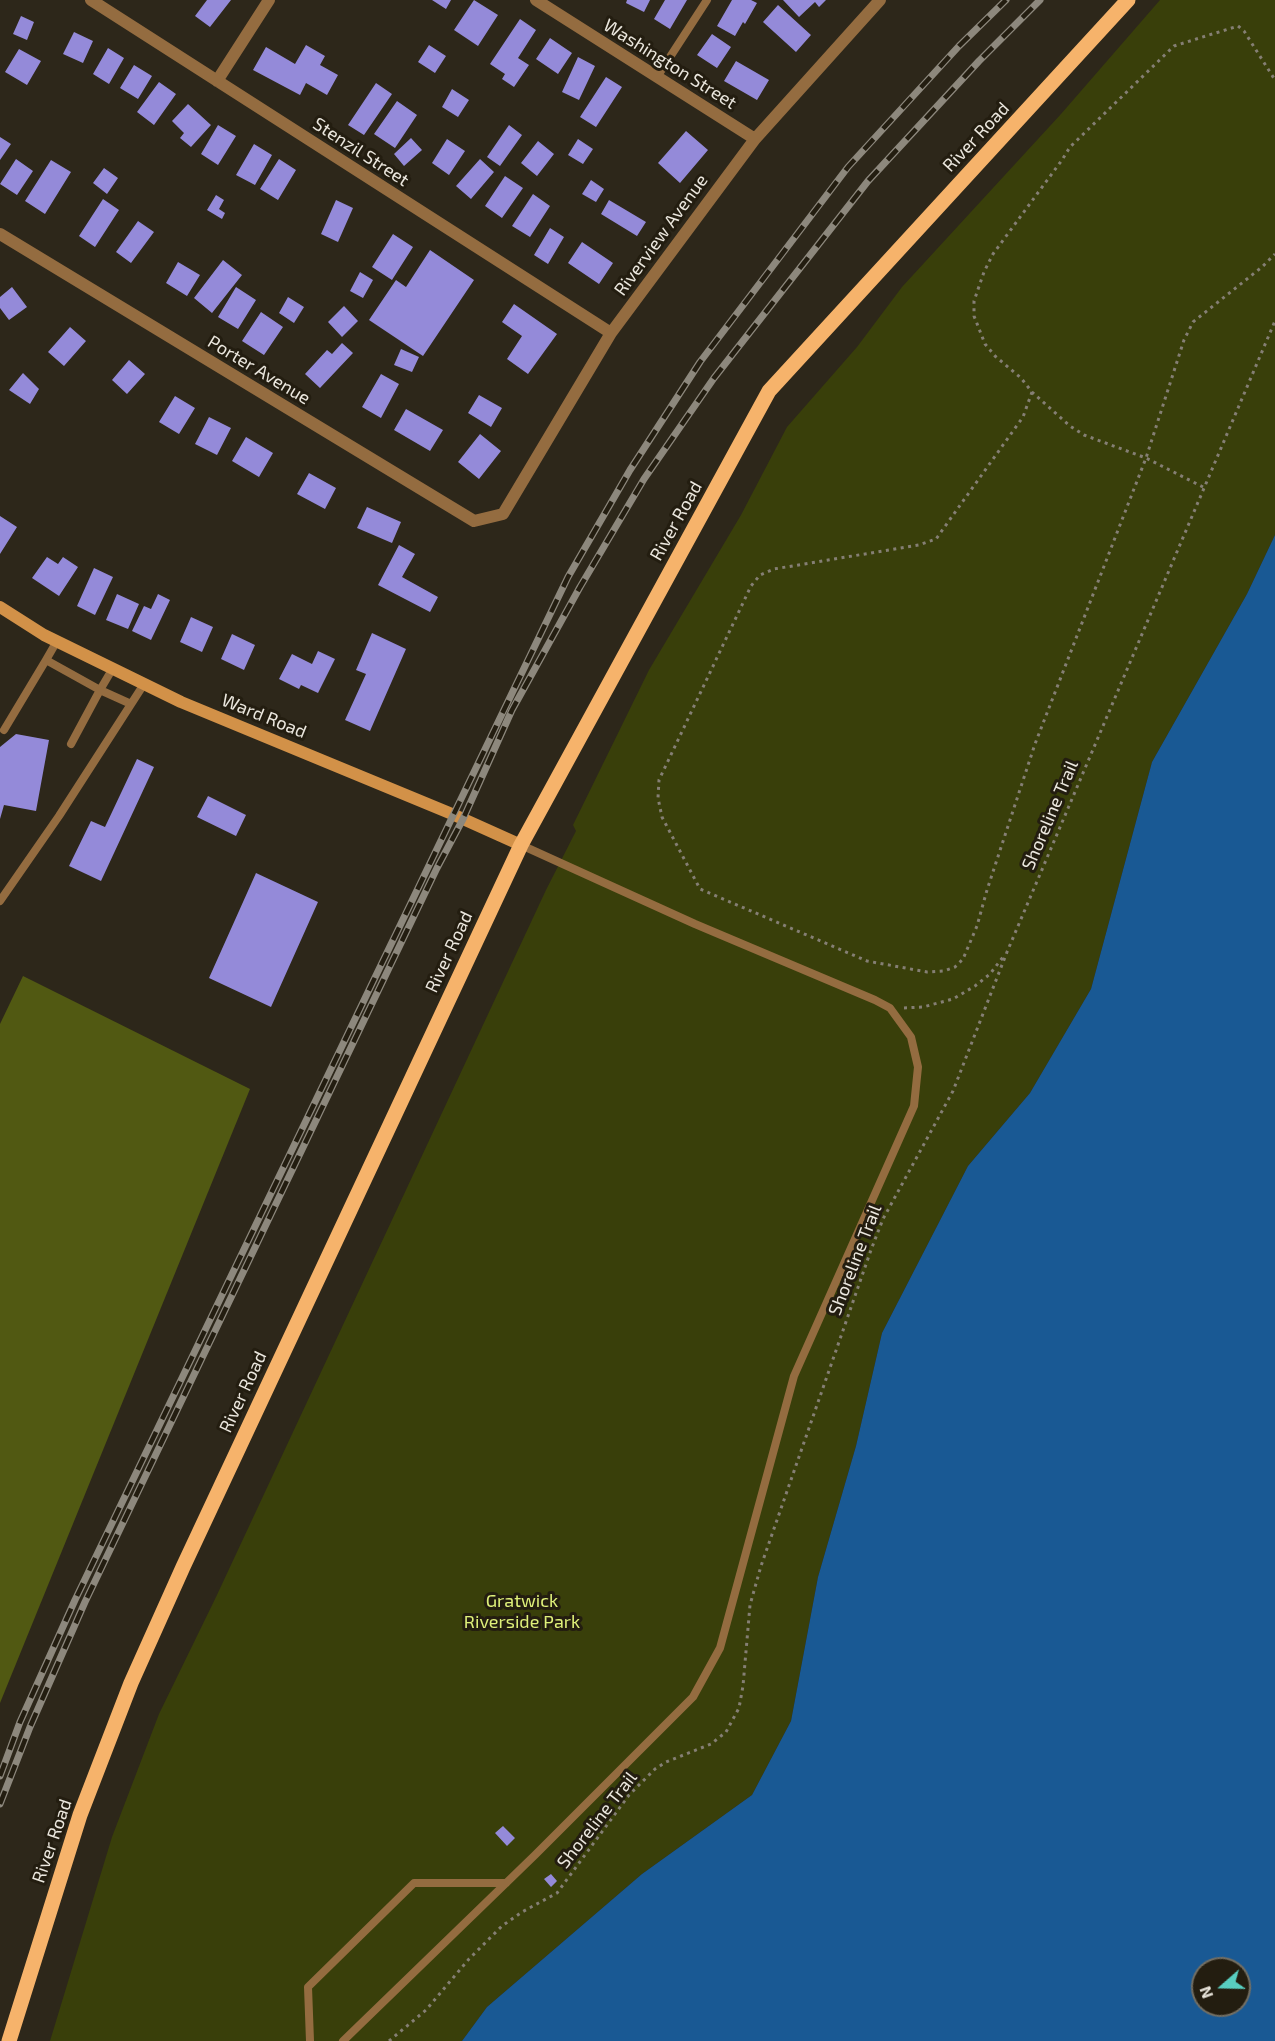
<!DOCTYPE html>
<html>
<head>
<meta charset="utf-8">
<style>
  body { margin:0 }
  #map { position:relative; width:1275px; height:2041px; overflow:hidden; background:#2d271a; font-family:"Exo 2",sans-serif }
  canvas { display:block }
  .north { position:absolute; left:1191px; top:1957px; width:60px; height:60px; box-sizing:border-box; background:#231d10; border:2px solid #736e62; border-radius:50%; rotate:250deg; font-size:16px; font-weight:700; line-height:24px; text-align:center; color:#ebe7de }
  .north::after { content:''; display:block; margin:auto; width:21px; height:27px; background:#58cec0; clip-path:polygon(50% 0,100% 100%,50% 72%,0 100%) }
</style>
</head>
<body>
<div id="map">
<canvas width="1275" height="2041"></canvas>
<div class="north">N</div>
</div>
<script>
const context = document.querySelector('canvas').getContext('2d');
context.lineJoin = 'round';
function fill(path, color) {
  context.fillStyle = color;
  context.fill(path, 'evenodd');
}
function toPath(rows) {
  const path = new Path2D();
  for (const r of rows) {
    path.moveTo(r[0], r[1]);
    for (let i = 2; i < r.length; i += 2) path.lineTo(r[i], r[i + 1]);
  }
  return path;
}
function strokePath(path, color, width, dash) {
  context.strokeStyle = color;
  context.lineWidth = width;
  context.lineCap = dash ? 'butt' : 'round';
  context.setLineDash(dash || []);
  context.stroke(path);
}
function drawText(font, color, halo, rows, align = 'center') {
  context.font = font + ' "Exo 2",sans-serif';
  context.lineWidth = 6;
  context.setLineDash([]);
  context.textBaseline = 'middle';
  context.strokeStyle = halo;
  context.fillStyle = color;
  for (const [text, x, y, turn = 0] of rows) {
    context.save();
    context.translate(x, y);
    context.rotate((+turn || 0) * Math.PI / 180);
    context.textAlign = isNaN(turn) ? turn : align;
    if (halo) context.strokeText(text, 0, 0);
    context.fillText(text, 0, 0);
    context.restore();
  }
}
const green = toPath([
  [1160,0,1275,0,1275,535,1247,594,1152,762,1091,989,1030,1093,968,1166,882,1333,856,1446,818,1577,791,1721,752,1795,642,1874,487,2007,462,2041,50,2041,112,1837,159,1714,216,1597,546,890,576,831,573,825,649,670,741,515,787,427,857,347,902,287,1061,114]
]);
const forest = toPath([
  [23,976,250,1089,0,1703,0,1024]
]);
const water = toPath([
  [1275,535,1275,2041,462,2041,487,2007,642,1874,752,1795,791,1721,818,1577,856,1446,882,1333,968,1166,1030,1093,1091,989,1152,762,1247,594],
  [1203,1969,1239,1969,1239,2005,1203,2005]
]);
const building = toPath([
  [207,0,231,0,210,27,195,16],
  [432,0,451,0,446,9],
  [474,0,498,15,478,46,454,30],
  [627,0,650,0,644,12,626,3],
  [665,0,687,0,670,29,654,19],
  [732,0,751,0,757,3,745,24,743,22,735,36,717,26],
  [783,0,826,0,819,7,815,2,799,17],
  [778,5,811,35,796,52,763,22],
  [21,16,34,22,27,40,13,34],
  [520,19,536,30,518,58,529,65,514,87,502,79,505,74,490,64],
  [74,32,93,41,83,63,63,54],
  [712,34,731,47,717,68,697,55],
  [550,38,572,53,558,74,536,59],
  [306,45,325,56,320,65,338,75,327,95,306,83,300,95,253,70,266,47,295,64],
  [429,45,446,56,435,73,418,62],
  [108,48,124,58,109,84,93,74],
  [19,49,41,61,27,85,5,72],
  [578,57,595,66,579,100,562,92],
  [736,61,769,80,757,100,724,81],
  [134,65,152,76,138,99,120,88],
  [606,77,622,87,596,127,580,117],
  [159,82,176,94,154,125,137,112],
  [376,83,392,94,364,135,348,125],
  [452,89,469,100,458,117,442,107],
  [397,101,417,115,395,148,374,134],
  [188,104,211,125,191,147,180,138,184,133,172,121],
  [218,125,236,136,218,165,201,154],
  [509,125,522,135,500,166,487,157],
  [686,131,708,150,680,183,658,163],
  [0,137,11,144,0,160],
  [411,138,422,150,404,166,394,154],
  [447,139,465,151,449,175,432,163],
  [578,139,593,149,583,164,568,155],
  [538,141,554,154,537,176,521,163],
  [254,144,272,155,255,185,236,175],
  [16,159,33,171,17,195,0,184],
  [279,159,296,170,278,200,260,189],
  [480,159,494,172,471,199,456,186],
  [51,160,71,172,45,214,25,201],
  [104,168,118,178,107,194,93,183],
  [505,176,523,188,502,218,485,206],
  [591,180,604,189,596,202,582,194],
  [533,194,550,206,530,237,512,226],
  [216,195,224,200,219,209,225,213,222,219,207,210],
  [103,199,119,210,95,247,79,236],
  [336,200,353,208,338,242,321,234],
  [609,200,646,222,637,236,601,214],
  [138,221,154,232,131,263,116,252],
  [550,228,564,237,548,264,534,255],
  [393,234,413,247,392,280,372,267],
  [582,242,613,263,599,284,568,263],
  [430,250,474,280,423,356,369,320,396,280,406,287],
  [223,260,242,275,212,313,194,298],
  [178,262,200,275,187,296,166,283],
  [360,272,373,280,363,298,350,291],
  [12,287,27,307,9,320,0,308,0,297],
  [236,287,256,300,238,329,218,317],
  [288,297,304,307,294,323,279,313],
  [514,304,557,334,528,374,507,359,522,336,502,322],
  [344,306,358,321,342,337,328,322],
  [261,312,283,327,264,355,242,341],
  [70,327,86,341,64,366,48,352],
  [342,343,353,353,320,388,305,374,327,350,332,354],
  [401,349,419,357,412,372,394,365],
  [129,360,145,374,127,394,112,380],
  [23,373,39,389,30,404,9,390],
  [381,374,399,384,381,418,362,407],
  [479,395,502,408,491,427,468,413],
  [175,396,195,408,179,434,159,422],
  [406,409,443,430,430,451,394,430],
  [209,417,231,428,217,455,195,444],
  [480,434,501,451,479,479,458,462],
  [246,437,273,453,259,477,232,461],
  [309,473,336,488,325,509,297,494],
  [367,507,401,522,392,543,357,528],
  [0,516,17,527,0,554],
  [399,545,415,554,402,577,438,597,430,612,378,585],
  [47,557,58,564,63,557,78,567,59,596,32,578],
  [94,568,113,577,95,615,77,606],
  [117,594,139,604,128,629,106,620],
  [158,594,170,600,151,640,132,631,144,606,151,609],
  [191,617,213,627,202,652,180,642],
  [372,633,406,649,370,731,345,720,366,674,356,670],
  [232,634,255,645,244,670,221,659],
  [318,651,335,659,318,693,301,685,299,689,279,679,292,654,312,664],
  [16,734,49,740,36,811,4,805,0,819,0,747],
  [137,759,154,767,101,881,69,866,91,821,105,827],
  [208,796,246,815,236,836,197,817],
  [256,873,318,902,271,1007,209,978],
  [503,1826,515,1838,507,1846,495,1833],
  [551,1874,557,1881,551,1887,544,1879]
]);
const path = toPath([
  [1032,392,1023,417,936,539,919,545,774,569,760,575,751,586,659,780,658,798,662,817,700,889,867,961,927,972,944,971,955,967,963,959,977,926,987,890,1035,744,1146,458,1184,340,1193,322,1262,267,1275,254],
  [1203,487,1146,458,1084,435,1070,426,1032,392,1021,378,995,356,985,344,974,316,974,301,984,272,993,254,1062,160,1070,147,1174,46,1238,26,1244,31,1275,80],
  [904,1008,923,1007,953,999,975,986,990,974,1003,957],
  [389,2041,426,2010,469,1959,502,1926,522,1912,557,1893,629,1795,655,1769,666,1762,711,1744,726,1732,739,1708,743,1686,750,1605,761,1566,871,1250,883,1219,953,1091,1007,952,1275,321]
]);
const lane = toPath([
  [657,77,707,0],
  [46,660,57,641],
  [113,668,100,690,131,704],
  [4,730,46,660,100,690,71,744],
  [0,901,59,816,144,684],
  [310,2041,308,1987,414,1883,506,1883],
  [343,2041,535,1855,693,1697,720,1648,794,1376,914,1106,918,1067,911,1037,890,1008,875,1000,695,924,521,845]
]);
const street = toPath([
  [91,0,611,333],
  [536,0,755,139],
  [217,81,269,0],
  [0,234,474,521,503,514,611,333,755,139,880,0]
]);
const secondary = toPath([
  [0,607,44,635,181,702,452,814,521,845]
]);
const primary = toPath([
  [9,2041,80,1815,131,1683,183,1567,521,845,769,391,1128,0]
]);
const rail = toPath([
  [0,1776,20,1722,75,1600,568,577,630,470,700,362,848,167,959,46,1006,0],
  [0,1804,30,1727,85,1602,437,868,463,819,512,710,580,587,644,479,714,378,868,181,979,61,1040,0]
]);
const streetNames = [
  ["Washington Street",670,64,32],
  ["River Road",976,137,-47],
  ["Stenzil Street",361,152,33],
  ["Riverview Avenue",661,235,-54],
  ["Porter Avenue",259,370,31],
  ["River Road",676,521,-61],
  ["Ward Road",264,716,22],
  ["Shoreline Trail",1050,815,-67],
  ["River Road",449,952,-65],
  ["Shoreline Trail",855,1260,-69],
  ["River Road",243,1392,-65],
  ["Shoreline Trail",597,1820,-52],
  ["River Road",52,1841,-71]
];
const parkNames = [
  ["Gratwick",522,1601],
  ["Riverside Park",522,1622]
];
fill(green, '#393f0a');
fill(forest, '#515912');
fill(water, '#195994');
fill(building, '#948ad9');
strokePath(path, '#857f74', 3, [3, 4.5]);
strokePath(lane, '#946c40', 8);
strokePath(street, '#946c40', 12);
strokePath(secondary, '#d29148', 12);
strokePath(primary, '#f6b36b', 15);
strokePath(rail, '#8d887d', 7);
strokePath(rail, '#231d10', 4.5, [14]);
drawText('18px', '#ebe7de', '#231d10', streetNames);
drawText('18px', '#dff07a', '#231d10', parkNames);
</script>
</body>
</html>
